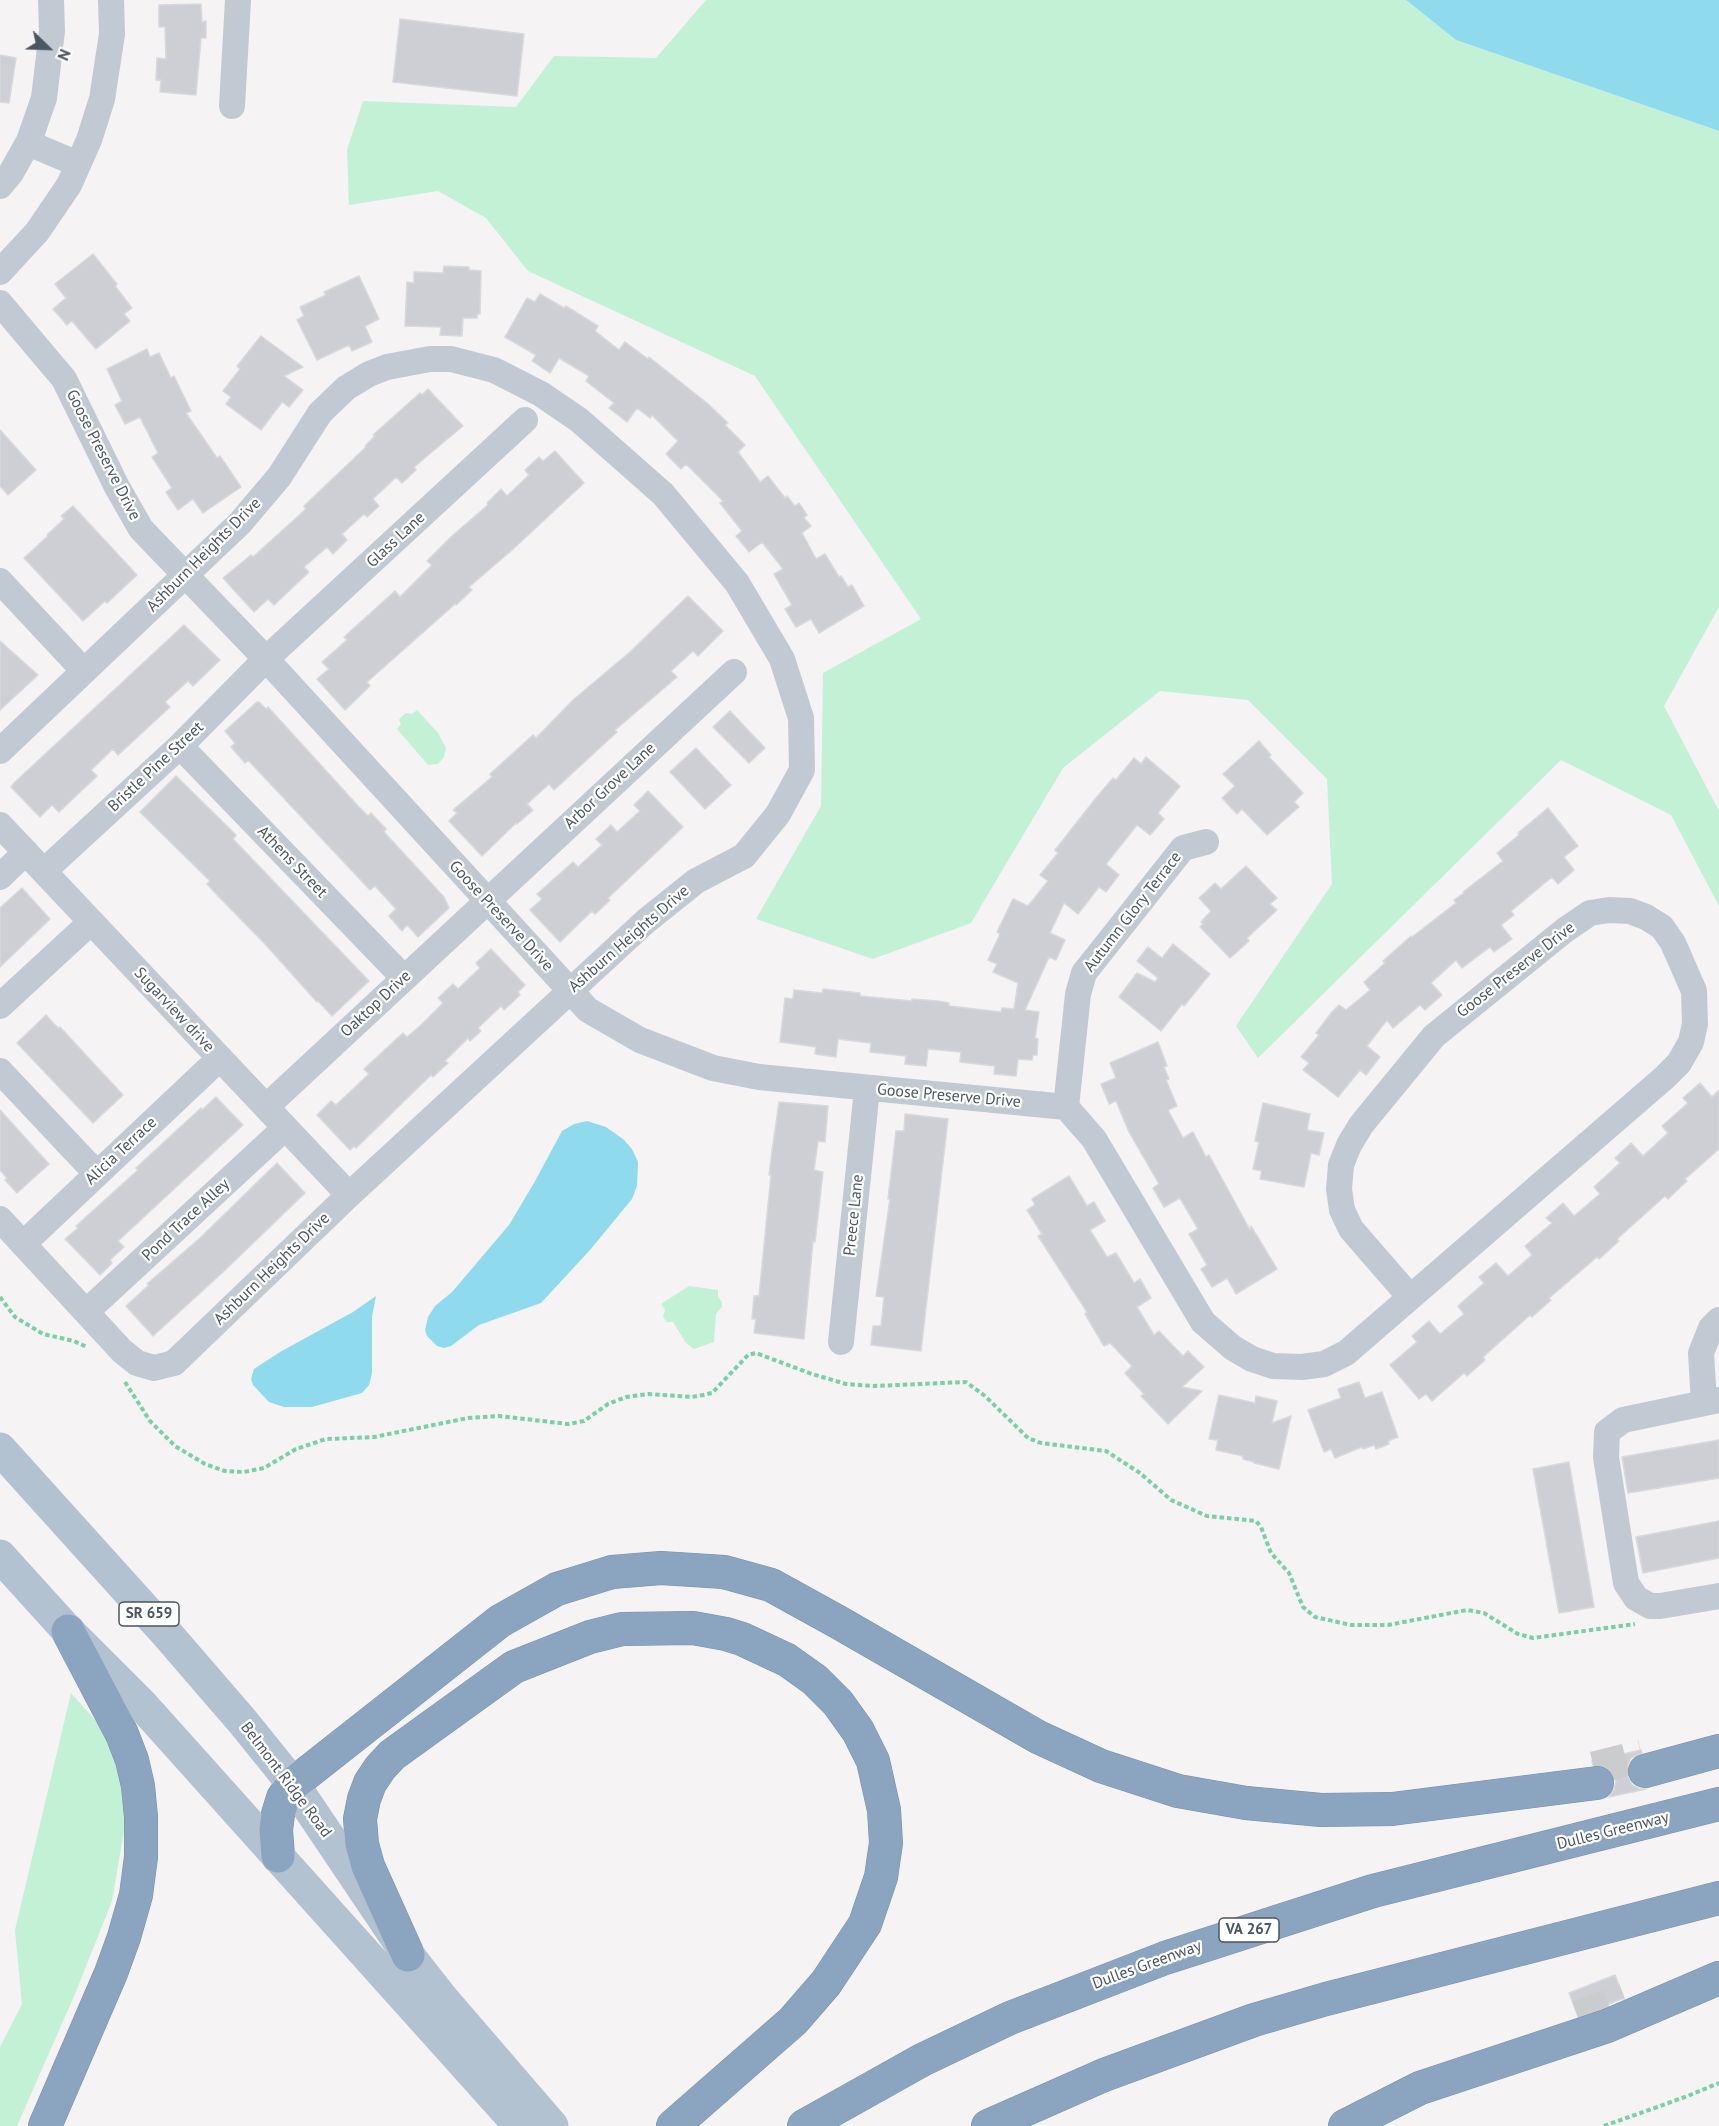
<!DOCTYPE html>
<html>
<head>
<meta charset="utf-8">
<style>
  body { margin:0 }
  #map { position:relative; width:1719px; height:2126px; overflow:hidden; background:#f5f3f3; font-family:"PT Sans",sans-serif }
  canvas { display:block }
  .north { position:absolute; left:18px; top:18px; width:60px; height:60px; -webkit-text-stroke:4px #fff; paint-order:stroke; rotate:113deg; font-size:16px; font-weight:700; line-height:24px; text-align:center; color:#4a5661 }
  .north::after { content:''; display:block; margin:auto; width:21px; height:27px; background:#4a5661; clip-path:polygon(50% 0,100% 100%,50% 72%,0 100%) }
</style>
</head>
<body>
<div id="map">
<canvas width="1719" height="2126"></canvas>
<div class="north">N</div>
</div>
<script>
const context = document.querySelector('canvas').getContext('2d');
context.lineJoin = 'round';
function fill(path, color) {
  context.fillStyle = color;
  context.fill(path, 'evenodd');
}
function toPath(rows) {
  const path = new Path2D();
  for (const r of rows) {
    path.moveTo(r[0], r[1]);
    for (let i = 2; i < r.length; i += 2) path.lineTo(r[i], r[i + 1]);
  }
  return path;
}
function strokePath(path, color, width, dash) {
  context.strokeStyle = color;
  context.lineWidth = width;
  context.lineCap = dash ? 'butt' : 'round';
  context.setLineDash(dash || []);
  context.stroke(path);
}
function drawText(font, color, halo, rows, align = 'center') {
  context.font = font + ' "PT Sans",sans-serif';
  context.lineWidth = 4.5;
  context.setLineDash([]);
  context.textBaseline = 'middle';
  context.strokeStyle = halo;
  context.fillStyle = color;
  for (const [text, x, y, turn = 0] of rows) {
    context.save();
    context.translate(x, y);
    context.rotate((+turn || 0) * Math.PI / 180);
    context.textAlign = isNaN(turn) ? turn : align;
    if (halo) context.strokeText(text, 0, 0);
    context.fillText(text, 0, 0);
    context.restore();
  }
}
const green = toPath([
  [706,0,1406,0,1456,40,1719,131,1719,607,1664,706,1719,811,1719,906,1671,815,1561,760,1258,1058,1236,1026,1332,884,1327,779,1248,700,1160,691,1063,768,971,923,873,959,756,919,821,806,823,673,921,619,755,376,528,271,486,218,438,191,349,205,347,150,363,101,516,107,554,56,656,58],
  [417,710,438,733,446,748,444,757,438,764,428,765,397,729,401,724,399,720,401,717,406,713,412,714],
  [689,1286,718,1290,718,1297,722,1302,722,1307,716,1314,714,1342,694,1349,686,1343,673,1322,667,1322,663,1317,665,1310,661,1304],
  [71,1693,114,1741,127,1813,112,1901,75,1994,17,2126,0,2126,0,2047,22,2004,15,1930]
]);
const water = toPath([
  [1406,0,1719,0,1719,131,1456,40],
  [587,1121,606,1127,623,1139,632,1149,638,1162,637,1186,632,1199,590,1250,541,1303,479,1325,451,1346,444,1348,437,1346,427,1336,425,1330,428,1317,435,1306,452,1292,509,1225,534,1183,562,1131,574,1124],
  [376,1296,372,1317,372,1373,369,1385,362,1393,312,1407,284,1407,269,1402,253,1385,251,1379,254,1369,280,1352,353,1312]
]);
const building = toPath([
  [201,4,202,22,206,21,206,38,201,38,196,95,160,92,161,80,156,80,157,58,166,59,165,27,159,27,159,5,201,4],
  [400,19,524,34,517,96,393,82,400,19],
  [0,55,16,58,9,103,0,102,0,55],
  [93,254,117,284,115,286,132,308,124,314,130,321,96,349,72,321,67,325,53,309,66,298,55,284,93,254],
  [444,266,469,267,469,270,481,271,480,314,477,314,477,318,463,318,462,336,440,335,441,327,405,326,407,282,414,283,414,272,443,273,444,266],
  [359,276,379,319,365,326,372,342,352,351,349,345,317,360,297,320,304,316,300,307,326,295,324,292,359,276],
  [540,294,564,308,566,306,598,326,595,331,619,350,625,342,648,359,649,357,708,404,728,423,725,425,745,445,738,452,760,482,768,476,785,498,787,496,795,506,799,503,807,515,804,518,811,526,802,533,816,559,825,554,839,577,841,576,848,587,852,585,864,606,819,633,811,619,796,627,785,609,792,605,774,574,783,569,762,542,749,552,736,536,742,531,720,503,723,501,686,464,681,469,666,454,678,441,652,415,650,418,637,408,627,422,609,408,614,403,586,381,589,376,559,358,550,373,532,361,536,355,505,337,527,298,535,302,540,294],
  [261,336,303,367,284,376,303,390,289,407,282,402,261,430,226,404,231,397,223,391,240,369,237,366,261,336],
  [147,349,150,357,159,353,171,378,174,376,191,411,186,413,217,458,220,456,241,487,203,513,193,499,178,510,166,492,172,488,152,457,158,453,140,417,125,424,115,405,122,401,107,369,147,349],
  [428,389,463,426,414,467,416,470,402,483,396,477,373,499,379,506,367,517,364,514,342,534,347,540,333,554,327,547,304,567,309,572,274,605,268,599,254,612,223,578,251,555,253,557,306,509,304,506,366,447,365,446,375,436,373,435,420,393,422,395,428,389],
  [0,430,36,470,8,495,0,486,0,430],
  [555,451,584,483,512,550,469,587,472,590,456,605,455,604,367,682,370,686,345,710,317,679,329,669,322,662,347,640,344,637,395,591,400,597,432,565,427,561,452,536,488,505,487,503,501,489,507,496,529,475,525,470,539,457,543,461,555,451],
  [73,506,137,575,107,603,105,601,83,621,24,558,48,536,47,535,64,519,61,516,73,506],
  [688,596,723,631,698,656,693,651,671,671,677,677,615,730,617,732,554,790,549,784,527,804,533,810,517,824,516,823,482,856,449,821,457,813,453,810,492,777,490,774,533,735,536,738,573,700,630,652,688,596],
  [184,625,220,660,193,686,188,681,165,702,170,707,118,755,113,749,91,770,97,776,59,812,52,805,40,817,11,787,14,783,184,625],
  [0,641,38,675,0,710,0,641],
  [257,702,259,702,266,709,268,707,359,807,368,816,371,813,386,829,384,832,444,897,449,908,418,937,407,925,402,931,389,916,396,909,375,886,370,890,248,760,245,763,231,747,235,743,225,731,257,702],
  [730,711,765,748,749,763,713,727,730,711],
  [1259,741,1271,755,1269,757,1303,793,1294,802,1299,807,1267,835,1242,809,1237,814,1222,798,1235,786,1223,774,1259,741],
  [696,748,731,785,705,809,670,772,696,748],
  [1146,757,1180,786,1158,813,1164,819,1150,835,1137,825,1106,864,1119,875,1106,892,1099,887,1078,914,1064,903,1050,933,1065,940,1056,960,1049,957,1025,1010,1039,1012,1035,1038,1038,1039,1037,1055,1033,1055,1032,1060,1018,1059,1016,1076,994,1074,995,1066,960,1062,961,1052,928,1049,926,1066,905,1064,906,1056,870,1052,871,1043,838,1039,836,1057,815,1054,816,1047,780,1042,785,998,793,999,794,990,822,993,823,989,860,993,860,996,912,1001,912,999,938,1001,949,1003,949,1006,1001,1012,1002,1008,1014,1009,1018,983,993,972,997,964,988,960,1000,934,997,932,1013,899,1028,906,1048,881,1040,875,1058,853,1055,850,1096,798,1113,778,1116,780,1134,758,1141,764,1146,757],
  [176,776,236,835,233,839,369,981,332,1016,318,1001,317,1002,265,944,219,897,207,884,210,881,140,812,176,776],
  [648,791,683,827,608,898,610,900,595,914,592,911,560,942,530,910,542,899,537,894,573,862,578,867,602,845,596,839,611,825,617,832,640,811,634,805,648,791],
  [1548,808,1578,846,1564,857,1574,870,1558,884,1552,877,1511,911,1514,915,1501,925,1512,939,1494,952,1490,947,1462,968,1456,960,1431,983,1442,995,1425,1010,1420,1005,1393,1028,1387,1020,1367,1046,1380,1057,1366,1075,1360,1070,1338,1097,1303,1070,1309,1063,1301,1057,1319,1035,1316,1033,1332,1012,1339,1005,1346,1010,1370,990,1364,982,1385,963,1383,961,1411,936,1412,937,1456,903,1454,900,1464,893,1463,892,1503,861,1497,853,1519,835,1518,833,1548,808],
  [1246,866,1277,898,1270,904,1277,910,1247,938,1249,941,1230,958,1200,927,1203,924,1201,922,1211,911,1199,898,1215,883,1221,889,1246,866],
  [22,888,50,919,0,967,0,908,22,888],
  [1173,944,1210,974,1184,1006,1182,1004,1161,1031,1119,997,1137,973,1155,982,1158,978,1137,961,1148,947,1162,958,1173,944],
  [491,949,525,985,518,992,520,995,504,1010,501,1006,478,1028,481,1031,470,1041,468,1038,445,1061,448,1063,433,1077,431,1075,356,1148,354,1146,350,1150,317,1115,331,1101,336,1105,369,1074,364,1069,403,1033,407,1037,420,1026,443,1003,438,998,453,984,458,989,480,968,476,963,491,949],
  [46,1015,58,1028,60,1027,123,1095,93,1123,17,1043,46,1015],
  [1158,1042,1167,1066,1164,1067,1169,1079,1166,1080,1177,1106,1168,1110,1183,1138,1193,1132,1206,1157,1209,1155,1250,1230,1251,1226,1277,1269,1236,1294,1227,1278,1212,1287,1201,1269,1207,1265,1189,1234,1198,1229,1180,1198,1164,1207,1153,1188,1159,1184,1129,1132,1116,1101,1109,1104,1101,1084,1116,1078,1110,1063,1158,1042],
  [1700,1083,1712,1097,1719,1090,1719,1149,1685,1179,1687,1181,1668,1199,1665,1196,1617,1239,1619,1241,1599,1259,1597,1257,1549,1298,1551,1300,1532,1317,1530,1315,1483,1357,1485,1360,1467,1376,1464,1373,1432,1401,1426,1394,1419,1399,1390,1365,1417,1342,1412,1336,1429,1321,1440,1334,1464,1314,1458,1306,1484,1283,1479,1277,1496,1263,1508,1276,1532,1255,1525,1246,1552,1223,1546,1218,1563,1203,1574,1216,1600,1194,1594,1187,1620,1163,1615,1158,1631,1143,1643,1156,1668,1133,1662,1126,1688,1103,1683,1098,1700,1083],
  [216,1097,243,1125,118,1241,124,1247,110,1260,112,1263,100,1275,65,1239,78,1228,76,1226,138,1170,136,1168,151,1154,201,1108,202,1110,216,1097],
  [779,1102,828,1106,825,1142,818,1141,814,1170,823,1172,815,1242,813,1241,804,1339,754,1333,756,1319,752,1319,754,1296,759,1296,771,1175,769,1175,772,1151,779,1102],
  [1263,1103,1310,1114,1307,1130,1324,1133,1319,1155,1311,1153,1304,1187,1260,1179,1262,1171,1253,1169,1259,1142,1255,1141,1263,1103],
  [0,1110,49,1164,17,1193,5,1180,7,1178,0,1170,0,1110],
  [905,1114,948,1119,921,1351,871,1345,873,1326,881,1326,884,1297,876,1296,890,1199,888,1199,896,1131,904,1131,905,1114],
  [277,1163,305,1193,223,1272,153,1336,126,1306,149,1285,147,1284,200,1238,277,1163],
  [1069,1176,1087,1206,1094,1202,1105,1221,1090,1230,1107,1257,1116,1253,1134,1283,1140,1279,1151,1298,1137,1307,1154,1335,1159,1331,1183,1356,1188,1351,1204,1367,1182,1387,1202,1391,1168,1424,1141,1396,1144,1394,1125,1373,1132,1366,1110,1343,1104,1346,1085,1314,1087,1312,1038,1236,1042,1234,1027,1210,1035,1205,1032,1199,1069,1176],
  [1359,1382,1365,1398,1382,1392,1398,1437,1388,1441,1389,1444,1376,1449,1374,1445,1363,1449,1362,1447,1335,1458,1331,1449,1324,1452,1308,1410,1341,1398,1338,1389,1359,1382],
  [1219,1395,1255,1403,1256,1396,1277,1401,1272,1423,1291,1416,1279,1469,1254,1463,1254,1462,1243,1459,1243,1456,1216,1450,1218,1440,1209,1439,1219,1395],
  [1719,1440,1719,1478,1628,1493,1622,1457,1719,1440],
  [1569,1462,1594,1607,1559,1613,1533,1469,1569,1462],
  [1719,1521,1719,1558,1643,1573,1636,1537,1719,1521],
  [1641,1750,1642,1753,1631,1758,1627,1766,1627,1775,1632,1785,1640,1789,1646,1789,1609,1797,1614,1790,1616,1781,1612,1772,1604,1766,1593,1765,1592,1761,1641,1750],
  [1615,1975,1624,1998,1578,2016,1569,1993,1615,1975]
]);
const highwayTunnel = toPath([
  [1594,1768,1642,1756],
  [1578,2017,1625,2000]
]);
const path = toPath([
  [0,1297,15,1317,43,1334,74,1341,87,1347],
  [125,1382,150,1421,175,1446,205,1464,225,1471,244,1472,264,1468,296,1449,326,1439,374,1437,468,1418,499,1416,568,1424,584,1421,608,1404,626,1397,648,1394,692,1397,703,1395,712,1393,748,1355,756,1353,812,1374,846,1384,874,1386,966,1382,985,1396,1028,1438,1041,1443,1106,1451,1140,1473,1171,1500,1207,1516,1256,1521,1261,1527,1271,1553,1289,1573,1303,1607,1315,1617,1351,1625,1388,1625,1467,1610,1484,1613,1518,1634,1533,1638,1635,1624],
  [1604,2126,1685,2097,1719,2083]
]);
const minor = toPath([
  [51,0,52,31,44,98,29,141,40,148,78,164],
  [232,106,238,0],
  [0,186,11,173,29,141],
  [0,272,37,232,69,185,89,140,102,99,112,34,111,0],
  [0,303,64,379,117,487,141,529,266,659,588,1010,640,1040,713,1068,759,1077,1066,1107,1094,1139,1203,1322,1233,1348,1252,1359,1273,1366,1302,1367,1324,1364,1346,1353,1664,1078,1679,1063,1691,1042,1695,1024,1694,991,1673,943,1662,927,1646,917,1630,911,1609,910,1590,913,1565,930,1434,1036,1361,1125,1349,1145,1341,1165,1339,1189,1342,1210,1351,1229,1410,1297],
  [0,581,84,671],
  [180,746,404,978],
  [0,751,240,523,279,477,320,413,346,388,369,374,387,367,430,359,451,359,494,370,541,394,579,420,663,494,737,583,782,659,801,718,802,770,778,814,744,856,696,881,646,921,349,1195,174,1363,154,1368,137,1363,122,1351,0,1219],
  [0,825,349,1195],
  [44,871,180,746,266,659,525,420],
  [0,877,26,852],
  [0,1006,91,922],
  [0,1071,97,1174],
  [266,1107,734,672],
  [1066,1107,1078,994,1084,973,1183,848,1206,842],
  [23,1244,220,1058],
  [86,1312,285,1128],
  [841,1342,867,1089],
  [1719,1400,1623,1420,1607,1432,1606,1457,1626,1583,1636,1598,1650,1606,1660,1606,1719,1596],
  [1704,1403,1701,1353,1711,1328,1719,1320]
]);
const major = toPath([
  [0,1449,167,1634,243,1722,293,1784,408,1955,440,1996,552,2126],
  [0,1556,68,1631,143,1706,520,2126]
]);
const highway = toPath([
  [1645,1771,1719,1751],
  [278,1856,276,1830,278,1814,283,1798,293,1784,500,1621,557,1589,612,1572,661,1568,724,1572,771,1585,838,1622,1038,1737,1101,1766,1178,1791,1246,1803,1321,1810,1392,1809,1597,1783],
  [408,1955,368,1866,362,1844,360,1819,364,1799,370,1783,380,1768,392,1755,514,1667,590,1637,622,1629,693,1628,726,1634,742,1639,787,1660,815,1680,838,1703,858,1731,873,1761,884,1810,886,1843,881,1877,865,1924,826,1983,793,2021,673,2126],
  [45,2126,111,1973,124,1937,136,1895,141,1857,141,1817,138,1786,132,1760,122,1734,68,1631],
  [804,2126,922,2060,1010,2018,1165,1958,1373,1891,1719,1804],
  [988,2126,1104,2075,1254,2020,1326,1999,1719,1898],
  [1345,2126,1420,2088,1607,2026,1719,1978]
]);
const shields = [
  [149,1614,60],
  [1249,1930,60]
];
const shieldNames = [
  ["SR 659",149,1614],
  ["VA 267",1249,1930]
];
const streetNames = [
  ["Goose Preserve Drive",103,455,63],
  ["Glass Lane",396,540,-43],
  ["Ashburn Heights Drive",204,555,-45],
  ["Bristle Pine Street",156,767,-43],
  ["Arbor Grove Lane",610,786,-43],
  ["Athens Street",292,862,46],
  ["Autumn Glory Terrace",1133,912,-52],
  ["Goose Preserve Drive",501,916,47],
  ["Ashburn Heights Drive",629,939,-41],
  ["Goose Preserve Drive",1516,970,-38],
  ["Oaktop Drive",376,1004,-43],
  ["Sugarview drive",174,1010,47],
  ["Goose Preserve Drive",949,1096,5],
  ["Alicia Terrace",121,1151,-43],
  ["Preece Lane",854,1215,-84],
  ["Pond Trace Alley",186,1220,-43],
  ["Ashburn Heights Drive",272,1269,-44],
  ["Belmont Ridge Road",286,1780,53],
  ["Dulles Greenway",1613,1831,-14],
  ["Dulles Greenway",1147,1965,-20]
];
fill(green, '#c3f1d5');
fill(water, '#90daee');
fill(building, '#cdcfd5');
strokePath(building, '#d7d9de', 1.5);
strokePath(highwayTunnel, '#caccce', 33, [33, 16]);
strokePath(highway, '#7690ad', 34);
strokePath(path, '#7ad0a6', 4, [4.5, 3]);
strokePath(minor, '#c1cad2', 26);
strokePath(major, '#b3c2d1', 33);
strokePath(highway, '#8ba5c1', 33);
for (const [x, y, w] of shields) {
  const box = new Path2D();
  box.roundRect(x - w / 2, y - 12, w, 24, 4.5);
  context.fillStyle = '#fff';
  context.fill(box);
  strokePath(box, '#4a5661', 1.5);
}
drawText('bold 15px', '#4a5661', null, shieldNames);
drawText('16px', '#4a5661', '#fff', streetNames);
</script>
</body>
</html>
